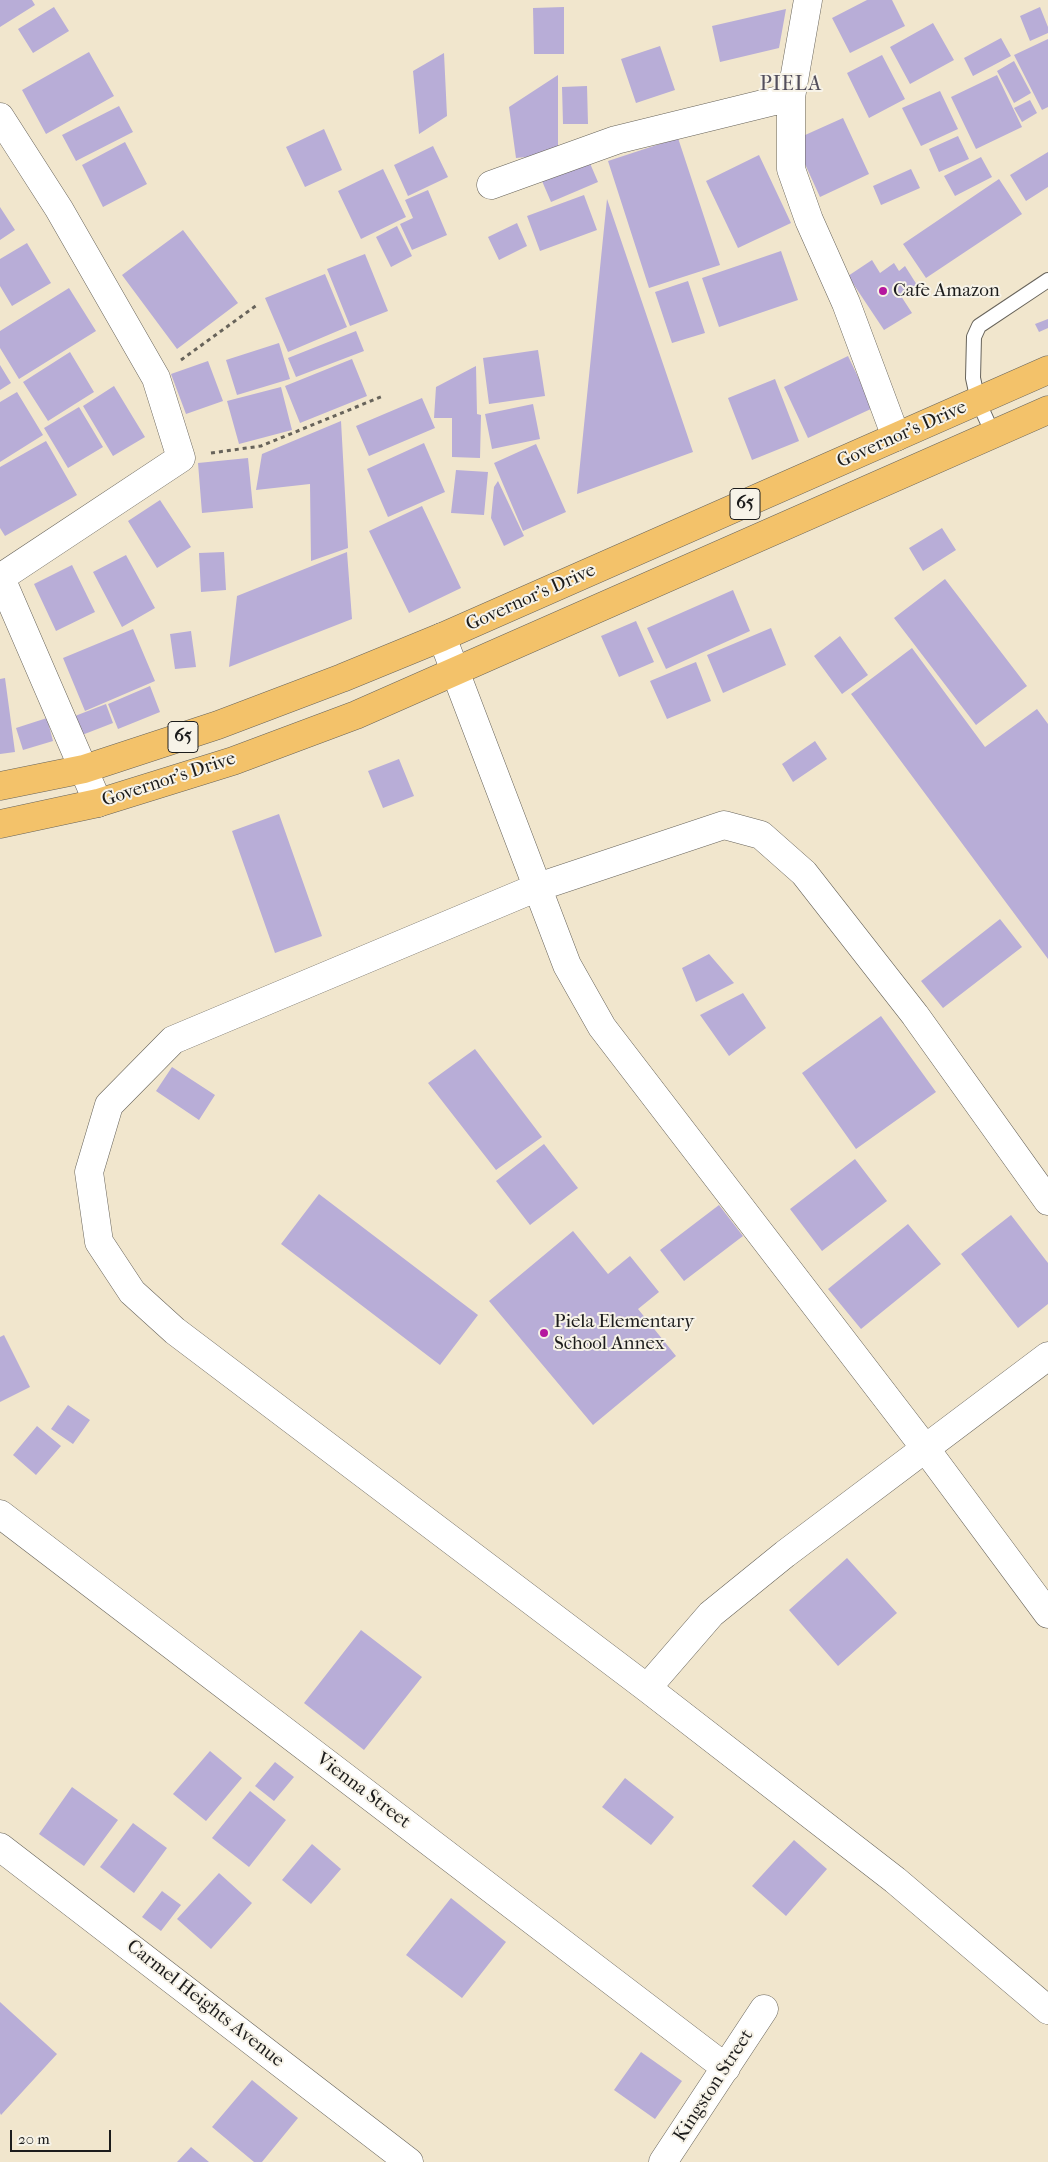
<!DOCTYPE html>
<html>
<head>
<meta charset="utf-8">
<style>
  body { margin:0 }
  #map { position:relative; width:1048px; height:2162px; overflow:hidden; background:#f1e6cd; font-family:"IM FELL French Canon",serif }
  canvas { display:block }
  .scale { position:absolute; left:10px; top:2130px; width:101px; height:22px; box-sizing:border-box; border:2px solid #1c1c1c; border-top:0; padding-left:6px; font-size:15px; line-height:18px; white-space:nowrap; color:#1c1c1c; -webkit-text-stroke:4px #f7f3e8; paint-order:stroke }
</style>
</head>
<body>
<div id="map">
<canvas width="1048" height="2162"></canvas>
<div class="scale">20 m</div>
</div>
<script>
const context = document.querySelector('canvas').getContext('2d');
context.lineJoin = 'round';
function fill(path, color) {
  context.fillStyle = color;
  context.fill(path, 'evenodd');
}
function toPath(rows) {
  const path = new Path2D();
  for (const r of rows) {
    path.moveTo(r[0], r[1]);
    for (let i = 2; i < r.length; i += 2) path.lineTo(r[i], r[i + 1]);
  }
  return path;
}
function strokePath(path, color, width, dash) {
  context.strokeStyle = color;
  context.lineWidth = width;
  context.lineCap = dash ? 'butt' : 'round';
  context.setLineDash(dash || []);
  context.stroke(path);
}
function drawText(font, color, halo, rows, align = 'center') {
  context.font = font + ' "IM FELL French Canon",serif';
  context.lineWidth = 4;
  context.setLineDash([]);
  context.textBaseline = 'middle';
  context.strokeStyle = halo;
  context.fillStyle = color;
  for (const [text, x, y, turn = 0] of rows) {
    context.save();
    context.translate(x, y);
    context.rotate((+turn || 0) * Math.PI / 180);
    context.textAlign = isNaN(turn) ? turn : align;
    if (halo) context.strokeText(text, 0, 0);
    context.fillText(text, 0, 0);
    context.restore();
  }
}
const building = toPath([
  [0,0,32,0,35,5,0,27],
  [867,0,892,0,905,26,850,53,832,18],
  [54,7,69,31,33,53,18,29],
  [564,7,564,54,534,54,533,8],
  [1040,7,1048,27,1048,33,1030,41,1020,16],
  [786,9,779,48,720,62,712,26],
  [933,23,954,60,910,84,890,47],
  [1001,38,1011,56,973,76,964,58],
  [1048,39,1048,107,1042,110,1014,55],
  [660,46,675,90,636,103,621,59],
  [89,52,114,96,46,134,22,90],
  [444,53,447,116,419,134,413,71],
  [882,55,905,99,869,118,847,73],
  [1014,61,1031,93,1014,103,997,71],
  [558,75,558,154,516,158,509,107],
  [997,75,1022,127,976,149,951,97],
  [587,86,588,124,563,124,562,87],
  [940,91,958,129,921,146,902,108],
  [1030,100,1037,113,1022,122,1014,108],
  [119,106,133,132,76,161,62,135],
  [843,118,869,174,820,197,794,140],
  [324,129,342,170,305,187,286,147],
  [958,136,969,159,939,172,929,149],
  [678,138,720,265,649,288,608,161],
  [125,142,147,184,103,207,82,165],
  [433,146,448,177,408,196,394,165],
  [1048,152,1048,187,1026,201,1010,175],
  [586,154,598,182,551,202,539,174],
  [759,155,791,223,738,248,706,181],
  [981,157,992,177,955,196,944,176],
  [383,169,406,217,361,239,338,191],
  [911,169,920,188,881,205,873,186],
  [999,179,1022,214,926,278,903,244],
  [428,190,447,235,412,250,400,224,413,218,405,200],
  [584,195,597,230,540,251,527,216],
  [607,199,693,452,577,494],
  [0,207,15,230,0,240],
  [517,223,527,246,499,260,488,237],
  [397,226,412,256,391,267,376,237],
  [183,230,238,303,177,349,122,275],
  [27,243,51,283,12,306,0,286,0,259],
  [781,251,798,300,719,327,702,278],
  [365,254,388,311,350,326,327,269],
  [872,260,880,273,894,263,899,271,905,266,917,285,901,296,912,313,884,330,848,276],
  [325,274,347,327,288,352,265,298],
  [688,281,705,333,672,343,655,292],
  [69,288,96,331,19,379,0,348,0,331],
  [1048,319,1048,328,1039,332,1035,324],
  [356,331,364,351,296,377,288,358],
  [279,343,290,379,237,395,226,360],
  [538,350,545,396,489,404,483,358],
  [70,352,94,392,48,421,23,382],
  [848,356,873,408,808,438,784,387],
  [352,359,367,396,300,423,285,386],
  [208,361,223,401,186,414,171,374],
  [0,365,11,383,0,390],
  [476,366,477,414,481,415,480,458,452,457,452,418,434,418,436,387],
  [775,379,799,441,752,460,728,398],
  [114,386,145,437,113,456,83,406],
  [281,387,292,430,239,444,227,401],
  [17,392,43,435,0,462,0,402],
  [422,398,435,428,369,456,356,426],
  [533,404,540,439,492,449,485,414],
  [79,407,103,447,68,468,44,428],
  [341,421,348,548,311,561,310,484,256,490,262,454],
  [46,441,77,495,5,536,0,528,0,467],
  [424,443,445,492,388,517,367,469],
  [536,444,566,512,523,531,494,463],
  [248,458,253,508,202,513,198,463],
  [456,470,488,472,484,515,451,513],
  [498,481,524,536,504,546,491,518,494,487],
  [160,500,191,547,157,568,128,521],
  [422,506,461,588,409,613,369,531],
  [942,528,956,550,923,571,909,548],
  [224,552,226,590,201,592,199,553],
  [347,552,352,619,229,667,237,596],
  [126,555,155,608,122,627,93,572],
  [72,565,95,612,56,631,34,584],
  [945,579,1027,686,976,725,894,618],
  [733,590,750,631,666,669,647,628],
  [636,621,654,662,619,677,601,636],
  [771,628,786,665,723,693,707,655],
  [133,629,155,681,85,711,63,658],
  [191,631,196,667,175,669,170,634],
  [840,636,868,675,842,694,814,656],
  [912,648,985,747,1037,709,1048,724,1048,959,851,694],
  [696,662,711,701,667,719,650,681],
  [5,678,15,752,0,754,0,679],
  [150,686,160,712,118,729,108,704],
  [106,704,113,723,82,735,75,716],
  [47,718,53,741,23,750,16,728],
  [815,741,827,759,793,782,782,764],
  [399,759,414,796,383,808,368,771],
  [279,814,322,936,275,953,232,831],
  [1000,919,1022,947,943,1008,921,981],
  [709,954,734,983,696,1002,682,968],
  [743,993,766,1028,729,1056,700,1015],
  [881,1016,936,1092,856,1149,802,1073],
  [475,1049,542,1137,496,1170,428,1083],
  [172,1067,215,1095,199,1120,156,1091],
  [544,1144,578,1188,530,1225,496,1181],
  [855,1159,887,1201,822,1251,790,1209],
  [319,1194,478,1315,440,1365,281,1244],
  [719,1205,743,1236,684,1281,660,1250],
  [1011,1215,1048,1263,1048,1304,1018,1328,961,1254],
  [908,1224,941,1264,861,1329,828,1289],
  [573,1231,608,1274,630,1256,659,1292,638,1309,676,1356,593,1425,489,1301],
  [4,1335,30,1387,0,1402,0,1337],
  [68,1405,90,1420,73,1444,51,1429],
  [37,1426,61,1446,36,1475,13,1455],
  [847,1558,897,1613,838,1666,789,1610],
  [361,1630,422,1677,364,1750,304,1703],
  [210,1751,242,1778,206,1821,173,1794],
  [275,1762,294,1777,274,1801,255,1786],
  [625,1778,674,1817,651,1845,602,1807],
  [72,1787,118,1820,84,1866,39,1834],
  [250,1791,286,1820,249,1867,212,1838],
  [133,1823,167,1848,134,1893,100,1867],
  [794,1840,827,1869,786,1916,752,1886],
  [312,1844,341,1869,311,1904,282,1880],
  [219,1873,252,1903,211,1949,177,1919],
  [162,1891,181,1905,161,1931,142,1917],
  [451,1898,506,1942,462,1998,406,1955],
  [0,2002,57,2054,1,2115,0,2113],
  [641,2052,682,2081,655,2119,614,2090],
  [252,2080,298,2118,262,2162,254,2162,212,2127],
  [191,2147,209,2162,177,2162]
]);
const path = toPath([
  [181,360,257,305],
  [211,453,261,446,383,396]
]);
const lane = toPath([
  [993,434,978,401,973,378,974,337,979,326,1048,280]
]);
const street = toPath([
  [808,0,791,97,791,169,809,220,846,303,896,437],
  [0,117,59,209,156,378,181,458,0,578],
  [491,185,616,140,791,97],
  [0,576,98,803],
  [442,637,567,965,602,1027,925,1448,1048,1614],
  [1048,1201,915,1015,804,873,761,835,724,825,538,887,173,1040,109,1105,89,1172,99,1242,132,1292,175,1331,647,1688,895,1880,1048,2010],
  [0,1514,726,2068],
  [647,1688,711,1614,785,1554,1048,1356],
  [0,1847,409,2162],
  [663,2162,764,2009]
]);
const highway = toPath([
  [0,786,84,769,218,725,342,678,442,637,1048,370],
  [0,824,98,803,233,761,356,715,1048,410]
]);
const markers = [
  [883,291,5,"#b5179e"],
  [544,1333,5,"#b5179e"]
];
const shields = [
  [745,504,30],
  [183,737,30]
];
const shieldNames = [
  ["65",745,504],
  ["65",183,737]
];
const poiNames = [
  ["Cafe Amazon",893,291],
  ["Piela Elementary",554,1322],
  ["School Annex",554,1344]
];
const streetNames = [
  ["Governor's Drive",902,435,-24],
  ["Governor's Drive",531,598,-24],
  ["Governor's Drive",169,780,-18],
  ["Vienna Street",363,1791,37],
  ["Carmel Heights Avenue",205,2004,38],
  ["Kingston Street",714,2086,-57]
];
const neighbourhoodNames = [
  ["PIELA",791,85]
];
fill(building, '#b8add7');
strokePath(lane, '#67635a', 16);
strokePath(street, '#67635a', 29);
strokePath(highway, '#67635a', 29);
strokePath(path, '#67635a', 3, [4, 4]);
strokePath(lane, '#fff', 14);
strokePath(street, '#fff', 28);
strokePath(highway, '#f3c26a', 28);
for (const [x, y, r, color] of markers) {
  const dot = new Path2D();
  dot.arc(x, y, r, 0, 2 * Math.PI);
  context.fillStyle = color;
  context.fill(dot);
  strokePath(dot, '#f7f3e8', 2);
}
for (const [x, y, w] of shields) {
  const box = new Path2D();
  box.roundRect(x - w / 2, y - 15.5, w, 31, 4);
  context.fillStyle = '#f7f3e8';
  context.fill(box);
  strokePath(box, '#1c1c1c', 1);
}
drawText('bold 18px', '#1c1c1c', null, shieldNames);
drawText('19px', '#1c1c1c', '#f7f3e8', poiNames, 'left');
drawText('19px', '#1c1c1c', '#f7f3e8', streetNames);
context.letterSpacing = '1px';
drawText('20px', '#534f5d', '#f7f3e8', neighbourhoodNames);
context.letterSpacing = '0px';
</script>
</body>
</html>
